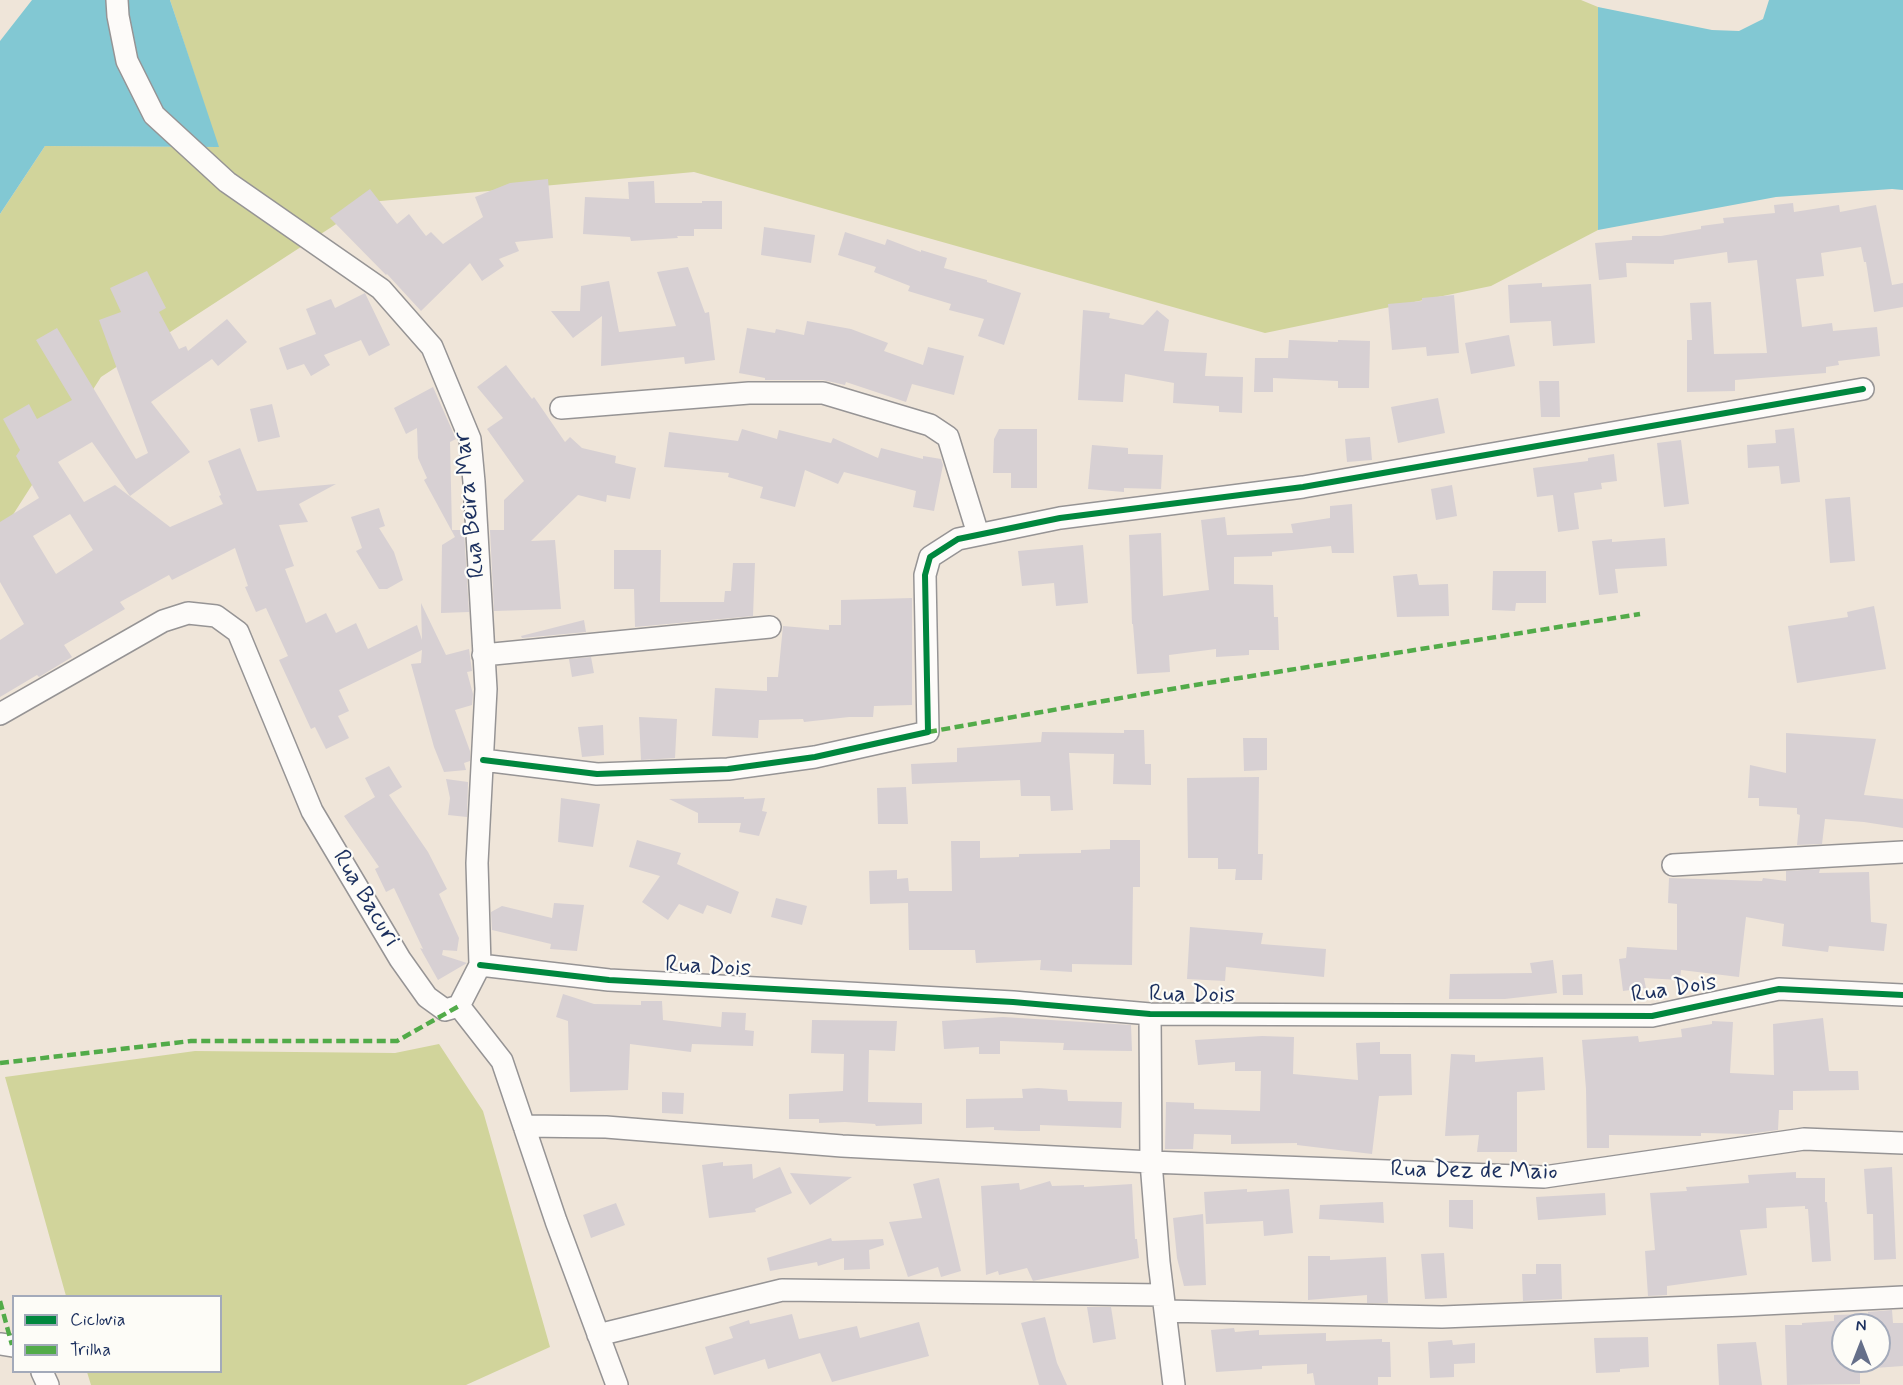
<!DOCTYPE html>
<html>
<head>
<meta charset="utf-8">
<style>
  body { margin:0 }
  #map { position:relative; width:1903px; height:1385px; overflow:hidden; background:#efe5d9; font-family:Mynerve,sans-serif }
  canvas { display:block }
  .legend { position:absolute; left:12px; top:1295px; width:210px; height:78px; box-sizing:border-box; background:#fdfcf7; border:2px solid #a3aaba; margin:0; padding:8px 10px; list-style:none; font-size:18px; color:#1b2f5e }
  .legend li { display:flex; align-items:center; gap:12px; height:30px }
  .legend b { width:30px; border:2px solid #a3aaba }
  .north { position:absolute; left:1831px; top:1313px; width:60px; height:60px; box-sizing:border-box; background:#fdfcf7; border:2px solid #a3aaba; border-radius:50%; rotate:0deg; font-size:16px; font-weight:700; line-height:24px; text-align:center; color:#1b2f5e }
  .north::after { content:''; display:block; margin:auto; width:21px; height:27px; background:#656f89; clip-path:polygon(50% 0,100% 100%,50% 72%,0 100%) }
</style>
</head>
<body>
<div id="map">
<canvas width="1903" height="1385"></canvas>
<ul class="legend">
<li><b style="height:8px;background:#00873e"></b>Ciclovia</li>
<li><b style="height:8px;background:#52ab49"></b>Trilha</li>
</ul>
<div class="north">N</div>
</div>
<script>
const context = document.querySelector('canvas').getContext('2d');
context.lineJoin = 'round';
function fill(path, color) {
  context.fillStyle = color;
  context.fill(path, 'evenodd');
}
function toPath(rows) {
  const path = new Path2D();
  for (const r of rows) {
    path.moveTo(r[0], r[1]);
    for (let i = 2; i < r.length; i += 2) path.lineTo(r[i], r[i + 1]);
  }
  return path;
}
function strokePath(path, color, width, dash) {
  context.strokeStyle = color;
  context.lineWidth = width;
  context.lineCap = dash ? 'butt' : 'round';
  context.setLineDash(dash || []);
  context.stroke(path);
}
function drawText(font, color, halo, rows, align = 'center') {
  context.font = font + ' Mynerve,sans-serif';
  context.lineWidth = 4.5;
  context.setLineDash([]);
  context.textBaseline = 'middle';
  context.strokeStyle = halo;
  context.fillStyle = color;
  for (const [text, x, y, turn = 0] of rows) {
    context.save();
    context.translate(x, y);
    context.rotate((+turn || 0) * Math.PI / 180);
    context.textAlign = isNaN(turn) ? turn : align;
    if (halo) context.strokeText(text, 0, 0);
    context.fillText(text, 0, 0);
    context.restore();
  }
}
const green = toPath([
  [170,0,1581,0,1598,7,1598,230,1491,286,1265,333,694,172,370,202,101,377,0,535,0,214,45,146,218,147],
  [439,1044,483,1111,550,1347,466,1385,91,1385,87,1372,220,1372,220,1296,66,1296,5,1077,195,1051,395,1053]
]);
const water = toPath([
  [32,0,170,0,219,147,45,146,0,214,0,41],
  [1769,0,1903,0,1903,190,1892,189,1776,197,1598,230,1598,7,1712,30,1739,31,1763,19]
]);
const building = toPath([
  [548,179,553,238,515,242,519,251,499,259,504,266,482,281,470,263,421,311,387,274,386,275,330,218,370,189,397,224,409,214,426,236,431,232,443,244,483,217,475,197,510,183],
  [654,181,655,203,702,203,702,201,722,201,722,229,694,229,694,236,677,236,678,238,631,241,630,237,583,234,585,197,629,199,628,182],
  [1793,203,1794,212,1839,205,1840,212,1876,205,1892,285,1903,283,1903,307,1874,312,1866,262,1864,262,1861,247,1821,253,1824,276,1796,279,1802,327,1832,323,1833,331,1877,327,1880,356,1838,361,1839,365,1826,367,1826,373,1735,380,1735,391,1687,392,1687,340,1692,340,1690,303,1711,302,1714,354,1767,353,1757,260,1728,263,1727,252,1674,260,1674,264,1626,263,1627,277,1599,280,1595,243,1632,240,1632,236,1661,236,1701,229,1701,226,1724,223,1723,218,1775,213,1774,205],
  [764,227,815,235,811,263,761,255],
  [845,232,885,245,887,239,921,252,921,250,947,258,944,268,987,280,987,282,1021,293,1004,345,978,336,984,319,949,310,951,304,908,291,910,286,874,272,876,267,838,255],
  [688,267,705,313,709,312,715,360,685,364,684,357,601,366,602,316,573,338,551,311,580,311,581,286,609,281,619,332,676,326,657,272],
  [147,271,166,308,159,312,179,349,186,346,188,351,227,319,247,342,218,366,212,359,151,402,190,452,130,496,92,442,58,462,84,502,115,485,170,527,223,504,219,496,221,495,208,461,240,448,257,491,336,484,299,504,308,522,279,525,294,566,285,569,306,623,326,613,336,633,356,623,368,649,417,625,422,640,421,603,446,655,469,649,472,671,467,672,473,694,472,705,455,710,470,751,470,761,464,763,466,770,444,772,434,747,411,664,421,663,422,650,339,690,349,711,338,716,349,738,326,749,315,727,311,729,279,660,288,656,266,608,256,612,245,587,248,586,235,548,172,580,169,575,120,602,125,609,64,645,72,657,39,677,37,675,0,697,0,640,24,624,0,582,0,522,39,498,16,456,20,450,3,419,29,404,37,419,72,400,36,340,57,328,136,459,148,453,99,320,121,312,110,288],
  [70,514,93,550,56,574,33,536],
  [1542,283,1542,287,1591,284,1595,343,1553,346,1551,321,1510,323,1508,285],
  [365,293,390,345,369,356,361,340,324,355,330,365,311,376,304,364,287,370,279,348,316,334,306,309,331,299,335,308],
  [1454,295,1459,353,1427,356,1426,347,1392,350,1388,304,1422,301,1422,298],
  [1083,310,1110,313,1109,318,1143,325,1157,310,1169,320,1164,351,1207,353,1205,376,1243,377,1242,413,1219,412,1219,406,1173,403,1174,383,1125,374,1123,402,1078,400],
  [807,321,851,329,888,343,884,351,923,365,928,347,964,356,954,395,912,384,906,402,846,382,845,385,823,380,765,380,765,378,739,373,747,328,775,333,776,329,804,335],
  [1509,335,1515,366,1471,374,1465,343],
  [1289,340,1338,342,1338,340,1370,341,1369,388,1338,388,1338,381,1273,378,1273,392,1254,392,1255,358,1288,358],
  [506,365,532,399,534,397,565,442,570,437,582,448,616,456,615,463,636,468,630,499,607,495,606,502,578,495,531,541,555,540,561,609,494,611,490,530,504,530,504,500,524,481,487,429,503,418,477,387],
  [1539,381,1559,381,1560,417,1541,417],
  [433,387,456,439,450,442,452,530,464,530,469,612,441,613,442,545,455,537,424,480,427,478,418,458,417,428,406,434,394,408],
  [1438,398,1445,433,1398,443,1391,407],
  [272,404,280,437,258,442,250,409],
  [1794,428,1800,482,1781,484,1779,466,1748,468,1747,445,1776,443,1775,430],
  [742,429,777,439,779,430,831,443,833,438,878,458,881,448,923,459,923,456,941,459,943,465,934,511,913,507,916,491,844,472,838,484,805,470,795,507,760,498,763,487,728,477,729,473,664,467,669,432,738,441],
  [999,429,1037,429,1037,488,1011,488,1011,473,993,473,994,439],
  [1370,437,1372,460,1347,462,1345,439],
  [1681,440,1689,504,1664,507,1657,443],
  [1092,445,1128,448,1128,454,1163,455,1161,489,1124,488,1124,492,1088,489],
  [1614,454,1617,481,1601,483,1602,489,1574,493,1579,529,1558,532,1553,495,1537,497,1533,468,1588,461,1588,458],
  [1452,485,1457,516,1436,520,1431,489],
  [1850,497,1855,561,1830,563,1825,499],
  [1352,504,1354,553,1332,553,1331,546,1272,552,1272,556,1234,557,1234,584,1273,585,1274,617,1278,617,1279,650,1249,650,1249,655,1216,657,1216,649,1169,655,1170,672,1137,674,1133,624,1132,624,1129,535,1161,533,1163,596,1209,590,1201,520,1225,517,1227,535,1293,533,1291,524,1330,518,1330,506],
  [379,508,385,526,379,528,394,552,403,580,387,589,379,589,356,551,362,548,351,517],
  [1665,538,1667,566,1615,569,1618,593,1599,595,1592,541,1612,539,1612,542],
  [1083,545,1088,603,1056,606,1054,583,1022,586,1018,551],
  [614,550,661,550,660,602,724,602,725,591,731,591,733,563,755,563,753,616,635,627,634,589,614,589],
  [1493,571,1546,571,1546,603,1516,603,1515,611,1492,610],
  [1417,574,1419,585,1448,584,1449,616,1397,617,1393,576],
  [912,598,912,705,874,706,873,717,849,717,804,722,803,719,759,720,758,738,712,736,715,688,767,691,767,677,778,677,783,626,829,630,829,625,841,625,841,600],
  [1874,606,1886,669,1797,683,1788,626,1848,617,1847,612],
  [584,620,586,632,522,638,521,636],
  [591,657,594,673,572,677,569,659],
  [639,717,677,719,675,758,641,760],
  [603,725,604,755,582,757,578,727],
  [1124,730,1144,730,1145,764,1151,764,1151,785,1113,784,1114,754,1069,753,1073,810,1051,811,1050,796,1021,796,1020,780,912,784,911,764,957,762,957,748,1041,742,1042,732,1124,733],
  [1786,733,1876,739,1864,795,1903,799,1903,828,1864,822,1825,819,1822,844,1797,845,1800,815,1797,814,1797,808,1759,806,1759,798,1748,798,1750,765,1786,773],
  [1243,738,1267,738,1267,770,1244,771],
  [389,766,402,787,389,795,428,852,447,889,439,894,459,938,457,951,443,950,442,955,467,963,438,980,420,948,423,949,394,888,386,892,375,869,379,867,344,816,375,797,365,778],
  [1259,777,1258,854,1263,854,1262,880,1235,880,1236,869,1218,869,1218,858,1188,858,1187,778],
  [446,779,468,782,467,817,448,815,450,798],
  [906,787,908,824,878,824,877,788],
  [744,797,744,799,765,798,762,811,767,812,759,836,739,832,741,823,698,823,698,813,669,799],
  [561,798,600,804,593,847,558,842],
  [637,840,681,853,677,864,739,892,731,914,707,905,703,914,679,904,668,920,642,902,660,876,629,867],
  [1110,840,1140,840,1140,887,1133,887,1132,965,1072,964,1072,972,1040,970,1041,960,976,963,975,950,909,950,908,903,870,904,869,871,897,870,897,879,908,878,909,891,952,891,951,841,980,841,980,858,1019,857,1019,854,1081,853,1081,850,1110,849],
  [1820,869,1819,873,1869,872,1871,922,1887,924,1884,951,1829,946,1828,952,1782,946,1784,924,1746,917,1739,977,1681,970,1680,980,1644,978,1646,988,1623,991,1619,959,1626,958,1627,947,1677,950,1677,904,1668,903,1669,878,1762,881,1763,878,1786,881,1786,871],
  [776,898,807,906,802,925,771,917],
  [554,903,584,905,577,951,550,949,551,944,492,930,491,912,502,906,552,918],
  [1190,927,1263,933,1261,944,1326,949,1324,977,1226,967,1225,981,1187,979],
  [1553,960,1557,993,1505,999,1449,999,1450,974,1532,973,1530,963],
  [1582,974,1583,995,1563,995,1562,975],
  [563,994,594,1004,641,1005,641,1001,662,1001,663,1020,721,1027,722,1012,746,1013,745,1030,754,1031,753,1046,692,1044,691,1052,630,1044,628,1090,570,1092,568,1021,556,1017],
  [1003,1017,1131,1025,1132,1051,1063,1050,1064,1043,1000,1041,1000,1054,979,1054,979,1047,944,1049,942,1021],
  [1823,1018,1829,1071,1858,1071,1859,1090,1793,1091,1793,1110,1779,1110,1778,1130,1748,1134,1701,1133,1701,1136,1609,1135,1609,1148,1587,1148,1586,1089,1582,1040,1638,1036,1639,1042,1682,1037,1681,1029,1712,1024,1712,1021,1733,1022,1730,1073,1774,1075,1773,1024],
  [812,1020,897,1021,895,1051,869,1050,868,1102,922,1103,922,1124,876,1126,875,1124,845,1122,819,1123,819,1119,789,1119,789,1094,843,1091,844,1054,811,1053],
  [1262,1036,1294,1037,1293,1074,1358,1080,1356,1043,1380,1042,1380,1054,1411,1054,1412,1095,1379,1096,1372,1154,1297,1145,1297,1143,1231,1144,1231,1135,1194,1134,1193,1149,1165,1149,1166,1102,1194,1103,1194,1109,1260,1111,1261,1071,1235,1071,1235,1062,1198,1065,1195,1040],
  [1451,1054,1475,1055,1475,1062,1543,1057,1545,1090,1517,1092,1517,1152,1477,1152,1479,1135,1445,1136],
  [1038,1088,1067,1090,1068,1101,1122,1102,1121,1128,1040,1125,1040,1131,1020,1131,994,1130,994,1127,966,1128,966,1099,1023,1098,1022,1089],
  [662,1092,684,1093,683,1114,662,1113],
  [723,1162,723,1166,752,1164,753,1179,780,1167,792,1193,755,1209,756,1212,709,1218,702,1165],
  [1892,1167,1896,1259,1874,1260,1873,1214,1867,1214,1864,1169],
  [1796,1172,1796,1178,1825,1178,1825,1202,1827,1202,1831,1261,1812,1262,1808,1209,1805,1209,1805,1206,1766,1208,1767,1228,1740,1230,1747,1275,1667,1286,1667,1295,1648,1296,1645,1251,1655,1250,1650,1193,1687,1191,1686,1187,1749,1183,1748,1175],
  [790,1173,852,1177,810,1205],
  [939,1178,961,1271,941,1277,938,1267,908,1277,889,1222,922,1218,913,1184],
  [1050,1181,1052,1186,1084,1185,1084,1187,1132,1184,1135,1239,1137,1239,1139,1258,1033,1281,1027,1268,999,1275,998,1271,986,1275,981,1186,1019,1183,1020,1190],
  [1247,1189,1247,1192,1289,1189,1293,1233,1264,1236,1263,1221,1206,1224,1204,1192],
  [1605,1193,1606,1215,1538,1220,1536,1197],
  [1449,1200,1473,1200,1473,1229,1449,1227],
  [1383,1202,1384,1223,1319,1219,1320,1205],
  [616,1203,625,1225,591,1238,583,1215],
  [1203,1214,1206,1285,1184,1286,1177,1258,1173,1218],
  [831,1238,832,1241,883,1239,884,1245,869,1250,870,1269,844,1270,844,1258,818,1266,817,1262,770,1271,767,1258],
  [1444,1253,1447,1298,1425,1299,1421,1254],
  [1308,1256,1330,1256,1330,1260,1386,1257,1388,1303,1367,1303,1367,1295,1308,1300],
  [1536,1264,1561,1264,1562,1299,1523,1301,1522,1274,1536,1274],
  [1087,1307,1111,1307,1116,1339,1093,1343],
  [1892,1310,1893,1323,1903,1323,1903,1366,1860,1369,1860,1384,1787,1385,1785,1325,1802,1325,1802,1323,1834,1321,1834,1315,1868,1314,1868,1312],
  [1843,1325,1879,1325,1879,1361,1843,1361],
  [792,1314,799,1339,857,1326,860,1338,919,1322,929,1356,832,1382,820,1353,768,1369,765,1359,714,1375,705,1347,733,1338,729,1327,749,1320,750,1324],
  [1045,1317,1057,1363,1067,1385,1039,1385,1021,1323],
  [1234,1328,1235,1332,1259,1330,1259,1335,1326,1333,1326,1341,1382,1339,1382,1342,1390,1342,1391,1377,1378,1377,1378,1385,1315,1385,1313,1373,1307,1374,1307,1364,1262,1366,1262,1369,1216,1372,1211,1330],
  [1648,1337,1649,1367,1620,1369,1620,1372,1596,1373,1594,1338],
  [1452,1340,1453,1345,1475,1343,1475,1363,1454,1364,1454,1377,1430,1378,1428,1342],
  [1756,1342,1762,1385,1719,1385,1717,1344]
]);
const minor = toPath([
  [117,0,118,16,127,61,154,115,227,182,381,289,432,347,470,439,474,482,486,689,477,863,480,965,459,1006],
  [561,408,749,393,823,393,930,425,948,437,978,534],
  [483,655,770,627],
  [0,714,163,621,188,613,216,616,238,632,312,811,400,959,427,997,445,1010,459,1006],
  [483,760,597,774,728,769,815,757,928,732,925,575,930,557,958,539,1060,518,1303,487,1863,389],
  [1673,865,1903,852],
  [480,965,609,980,1013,1002,1150,1014,1652,1016,1779,989,1903,995],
  [459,1006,502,1061,556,1221,617,1385],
  [1150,1014,1151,1162,1159,1262,1174,1385],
  [524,1126,606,1127,842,1146,1151,1162,1544,1177,1804,1139,1903,1143],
  [1165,1311,1442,1317,1744,1305,1903,1297],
  [598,1335,782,1290,1163,1295],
  [0,1344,14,1346],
  [42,1372,48,1385]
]);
const quiet = toPath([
  [928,732,1189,686,1640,614],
  [0,1063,191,1041,397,1041,459,1006],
  [0,1301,12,1345]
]);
const cycleway = toPath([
  [483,760,597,774,728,769,815,757,928,732,925,575,930,557,958,539,1060,518,1303,487,1863,389],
  [480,965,609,980,1013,1002,1150,1014,1652,1016,1779,989,1903,995]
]);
const streetNames = [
  ["Rua Beira Mar",471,505,-96],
  ["Rua Bacuri",365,899,59],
  ["Rua Dois",708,968,3],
  ["Rua Dois",1674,990,-9],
  ["Rua Dois",1192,996,1],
  ["Rua Dez de Maio",1474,1172,1]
];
fill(green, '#d1d49b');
fill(water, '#82c8d3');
fill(building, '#d7d0d3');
strokePath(minor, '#969495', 24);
strokePath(minor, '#fdfbf9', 21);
strokePath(quiet, '#52ab49', 4.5, [9, 4.5]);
strokePath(cycleway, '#00873e', 6);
drawText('24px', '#1b2f5e', '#fdfcf7', streetNames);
</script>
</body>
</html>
